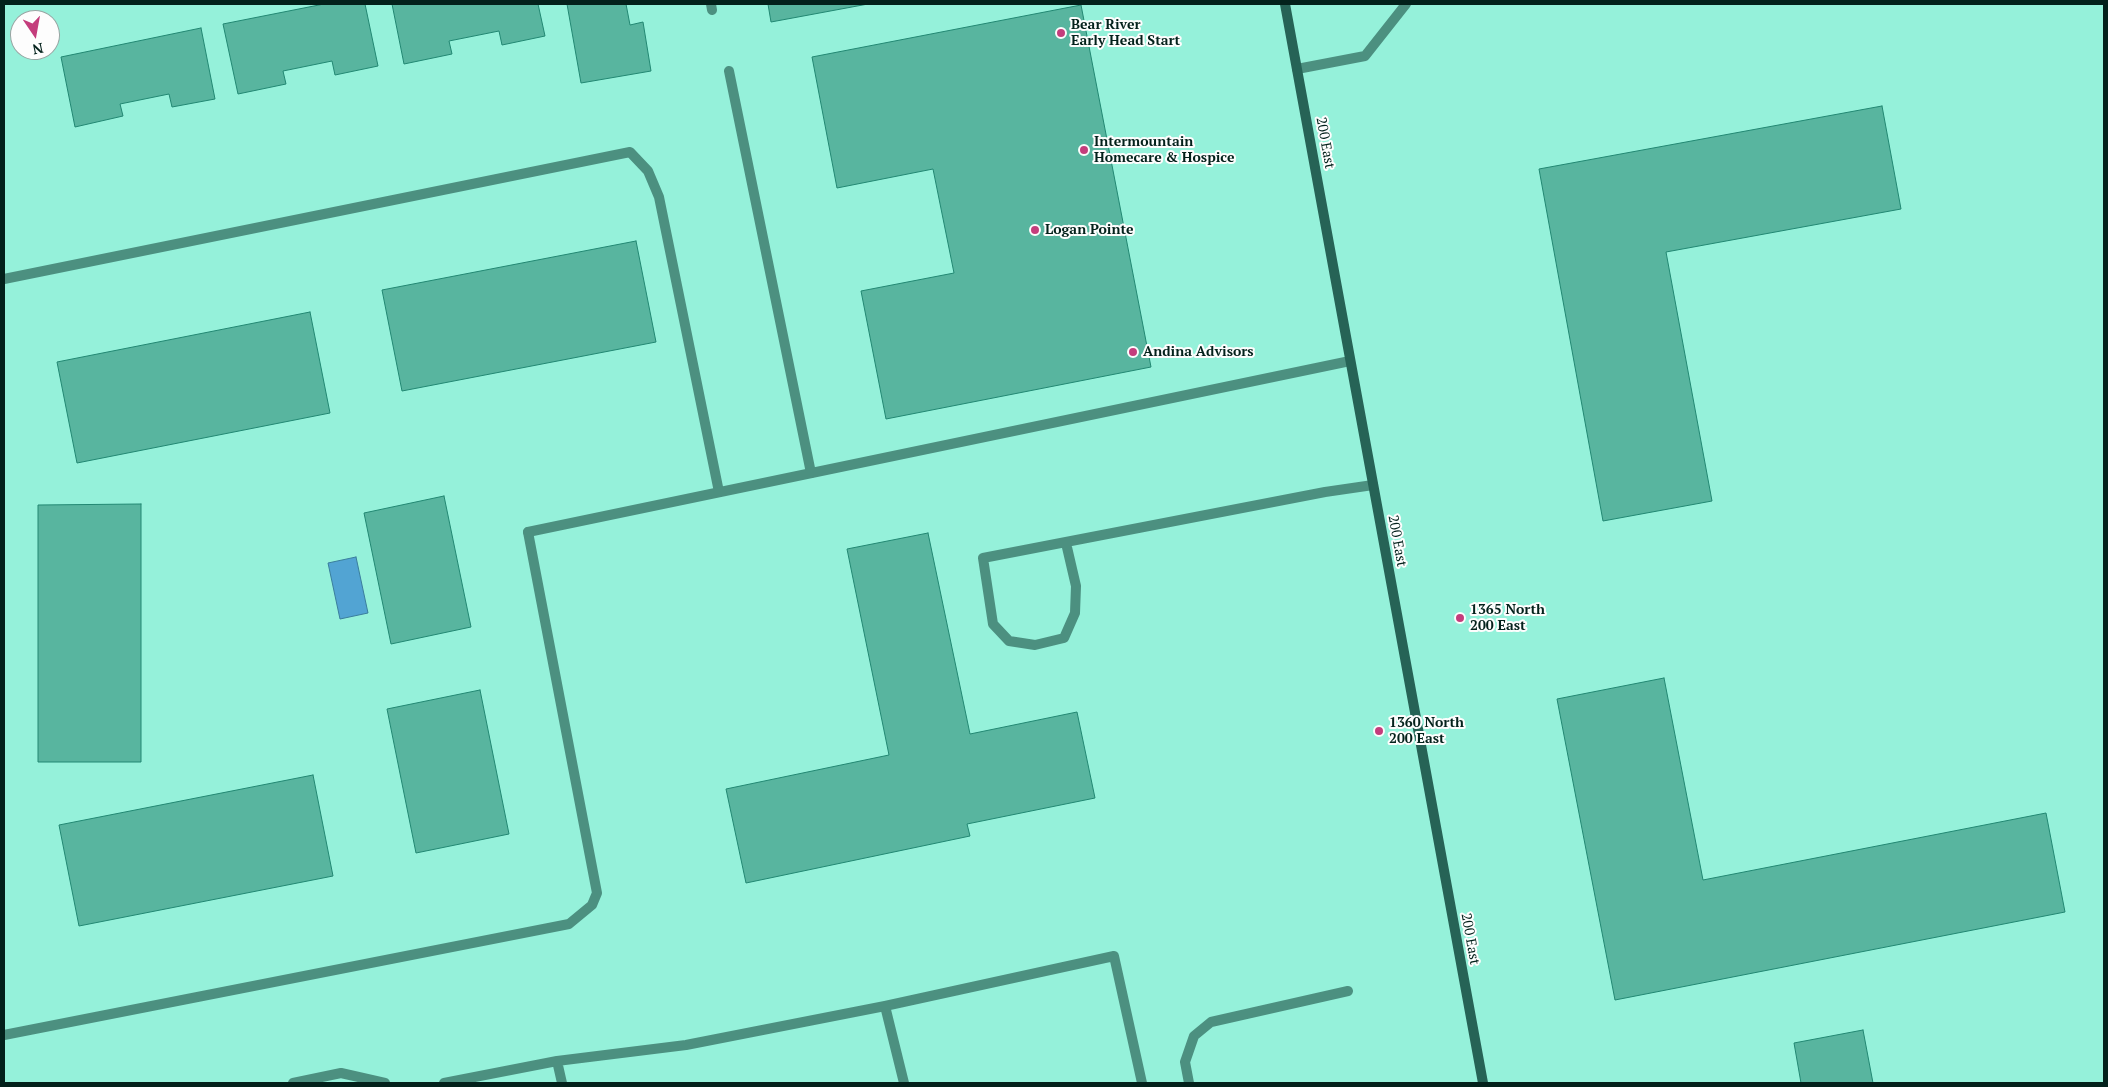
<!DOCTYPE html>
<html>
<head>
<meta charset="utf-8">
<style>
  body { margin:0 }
  #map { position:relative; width:2108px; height:1087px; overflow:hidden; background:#95f1da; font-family:"PT Serif",serif }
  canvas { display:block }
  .frame { position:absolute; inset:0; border:5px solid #03211b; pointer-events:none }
  .north { position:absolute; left:10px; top:10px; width:50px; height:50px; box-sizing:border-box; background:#fdfdfd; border:1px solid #99a5a3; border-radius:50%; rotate:168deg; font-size:14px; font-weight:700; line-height:20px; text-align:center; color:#03211b }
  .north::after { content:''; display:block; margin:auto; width:18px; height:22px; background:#c43d7c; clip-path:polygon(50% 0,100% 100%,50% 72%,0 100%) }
</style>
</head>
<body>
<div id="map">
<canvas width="2108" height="1087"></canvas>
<div class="frame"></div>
<div class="north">N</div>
</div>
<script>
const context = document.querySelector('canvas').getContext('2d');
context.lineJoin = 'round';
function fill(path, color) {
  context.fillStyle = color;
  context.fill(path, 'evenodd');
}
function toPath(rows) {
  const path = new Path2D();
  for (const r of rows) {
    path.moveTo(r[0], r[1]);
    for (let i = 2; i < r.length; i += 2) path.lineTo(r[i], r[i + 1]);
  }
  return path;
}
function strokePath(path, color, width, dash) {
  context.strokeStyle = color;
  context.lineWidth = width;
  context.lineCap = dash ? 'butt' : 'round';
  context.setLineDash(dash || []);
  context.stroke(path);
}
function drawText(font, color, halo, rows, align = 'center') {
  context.font = font + ' "PT Serif",serif';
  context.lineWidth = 4;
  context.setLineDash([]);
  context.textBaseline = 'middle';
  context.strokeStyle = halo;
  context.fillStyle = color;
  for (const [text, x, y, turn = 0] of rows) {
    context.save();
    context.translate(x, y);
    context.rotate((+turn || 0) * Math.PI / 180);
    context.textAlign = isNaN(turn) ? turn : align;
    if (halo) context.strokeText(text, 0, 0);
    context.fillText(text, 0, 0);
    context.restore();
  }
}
const water = toPath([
  [356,557,368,613,340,619,328,563,356,557]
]);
const building = toPath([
  [324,4,365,4,378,66,335,75,332,61,283,71,286,84,238,94,223,24,324,4],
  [392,4,538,4,545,36,502,45,499,31,449,41,452,54,404,64,392,4],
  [567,4,626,4,630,25,643,22,651,71,581,83,567,4],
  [768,4,868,4,771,22,768,4],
  [1081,5,1151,367,886,419,861,291,954,273,933,169,837,188,812,57,1081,5],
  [201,28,215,99,172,107,169,94,120,104,123,116,75,127,61,57,201,28],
  [1882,106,1901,209,1666,252,1712,501,1603,521,1539,169,1882,106],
  [636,241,656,342,402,391,382,290,636,241],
  [310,312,330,413,77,463,57,362,310,312],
  [444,496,471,627,391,644,364,513,444,496],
  [141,504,141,762,38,762,38,505,141,504],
  [928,533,970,734,1077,712,1095,798,967,824,970,836,746,883,726,789,889,755,847,549,928,533],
  [1664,678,1703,880,2046,813,2065,912,1615,1000,1557,699,1664,678],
  [480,690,509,834,416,853,387,709,480,690],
  [313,775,333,876,79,926,59,825,313,775],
  [1863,1030,1873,1083,1801,1083,1794,1043,1863,1030]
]);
const service = toPath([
  [711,4,712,10],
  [1297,69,1365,56,1406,4],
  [729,71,811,473],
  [4,279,630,152,648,171,659,197,719,492],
  [1066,543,1076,586,1075,613,1064,638,1035,645,1009,641,993,624,983,558,1325,492,1373,485],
  [885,1006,904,1083],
  [4,1035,569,924,592,905,597,893,528,532],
  [557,1061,686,1045,885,1006,1114,956,1142,1083],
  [293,1083,341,1073,385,1083],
  [444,1083,557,1061,562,1083],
  [1189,1083,1185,1062,1194,1036,1211,1022,1348,991]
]);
const minor = toPath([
  [528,532,1350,361]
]);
const secondary = toPath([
  [1285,4,1483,1083]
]);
const markers = [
  [1061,33,5,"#c43d7c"],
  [1084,150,5,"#c43d7c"],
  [1035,230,5,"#c43d7c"],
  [1133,352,5,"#c43d7c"],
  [1460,618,5,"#c43d7c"],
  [1379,731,5,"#c43d7c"]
];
const poiNames = [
  ["Bear River",1071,25],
  ["Early Head Start",1071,41],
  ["Intermountain",1094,142],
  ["Homecare & Hospice",1094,158],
  ["Logan Pointe",1045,230],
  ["Andina Advisors",1143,352],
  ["1365 North",1470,610],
  ["200 East",1470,626],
  ["1360 North",1389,723],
  ["200 East",1389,739]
];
const streetNames = [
  ["200 East",1325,143,80],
  ["200 East",1397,541,80],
  ["200 East",1470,939,80]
];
fill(water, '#52a4d3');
strokePath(water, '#3a7d9c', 1);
fill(building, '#58b59f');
strokePath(building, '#228772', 1);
strokePath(service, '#4c9080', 10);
strokePath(minor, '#4c9080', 10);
strokePath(secondary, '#266356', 10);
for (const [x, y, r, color] of markers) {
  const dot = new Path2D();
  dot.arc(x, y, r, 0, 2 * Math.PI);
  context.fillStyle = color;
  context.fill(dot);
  strokePath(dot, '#fdfdfd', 2);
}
drawText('bold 14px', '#03211b', '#fdfdfd', poiNames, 'left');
drawText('14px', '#03211b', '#fdfdfd', streetNames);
</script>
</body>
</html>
